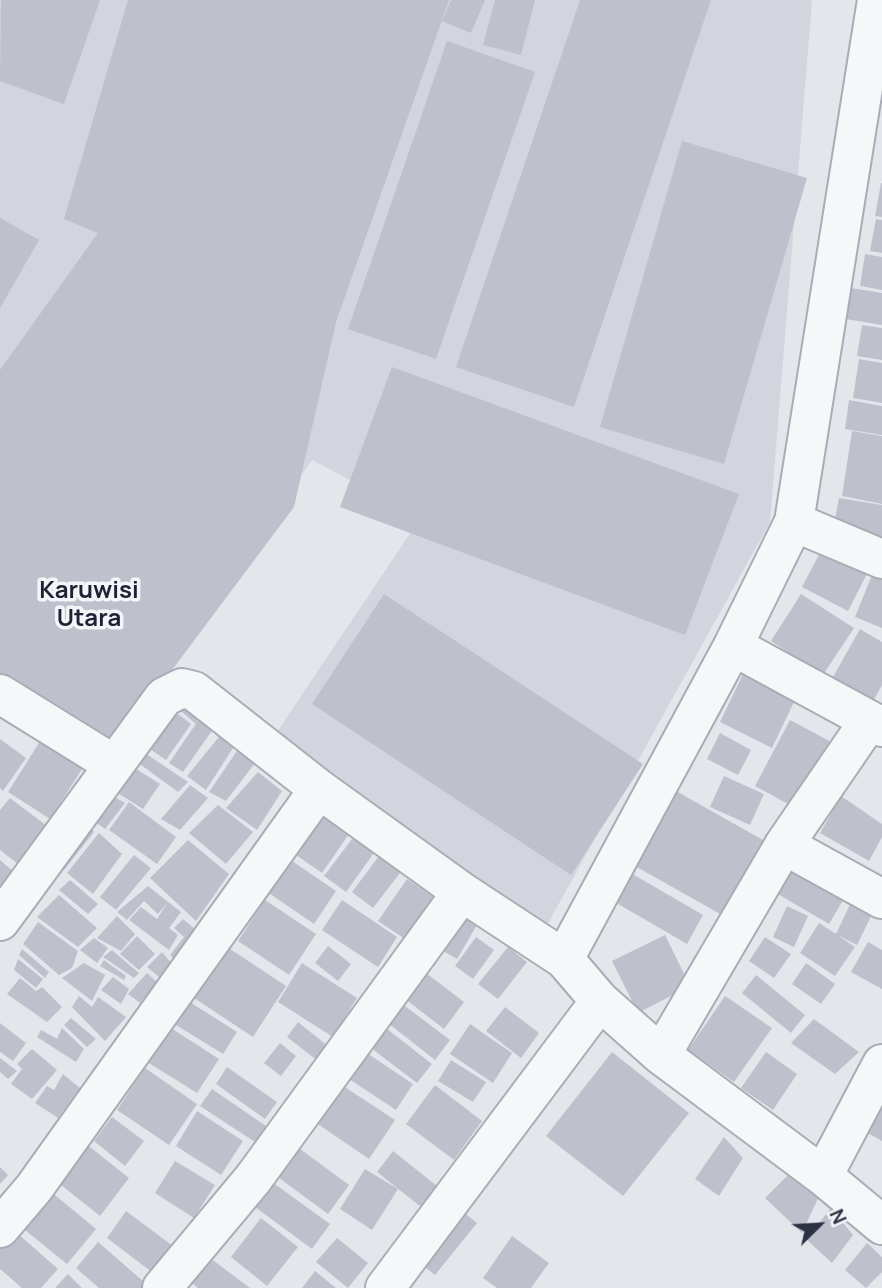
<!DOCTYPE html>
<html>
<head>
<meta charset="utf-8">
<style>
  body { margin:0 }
  #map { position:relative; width:882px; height:1288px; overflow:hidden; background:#e4e6eb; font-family:Manrope,sans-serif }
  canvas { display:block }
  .north { position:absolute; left:784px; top:1190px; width:70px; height:70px; -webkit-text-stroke:5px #f3f5f8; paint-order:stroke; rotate:66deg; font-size:19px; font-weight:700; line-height:28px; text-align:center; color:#2c3243 }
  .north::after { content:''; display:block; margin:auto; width:24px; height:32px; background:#2c3243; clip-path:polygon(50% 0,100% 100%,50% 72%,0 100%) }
</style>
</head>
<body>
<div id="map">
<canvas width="882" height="1288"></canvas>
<div class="north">N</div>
</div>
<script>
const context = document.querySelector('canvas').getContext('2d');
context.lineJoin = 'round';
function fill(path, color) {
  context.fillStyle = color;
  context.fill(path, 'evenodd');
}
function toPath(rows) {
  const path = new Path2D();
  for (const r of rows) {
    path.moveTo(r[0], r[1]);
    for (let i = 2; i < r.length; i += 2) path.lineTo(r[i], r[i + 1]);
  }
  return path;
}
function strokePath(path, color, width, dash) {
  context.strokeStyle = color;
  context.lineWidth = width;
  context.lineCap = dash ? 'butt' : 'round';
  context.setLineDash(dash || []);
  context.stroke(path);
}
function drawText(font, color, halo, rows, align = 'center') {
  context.font = font + ' Manrope,sans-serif';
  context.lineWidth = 7;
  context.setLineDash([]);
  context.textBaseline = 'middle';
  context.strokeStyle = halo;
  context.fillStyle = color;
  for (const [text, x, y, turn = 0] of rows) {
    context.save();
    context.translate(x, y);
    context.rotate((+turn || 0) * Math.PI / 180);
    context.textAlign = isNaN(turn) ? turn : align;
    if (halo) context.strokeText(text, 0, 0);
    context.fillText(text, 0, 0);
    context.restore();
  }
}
const built = toPath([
  [0,0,812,0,770,522,541,936,271,741,421,517,312,460,99,759,0,696]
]);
const building = toPath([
  [1,0,100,0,64,104,0,81],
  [128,0,449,0,336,322,294,507,110,753,0,682,0,370,98,233,64,219],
  [451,0,485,0,471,33,442,21],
  [495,0,535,0,521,55,483,45],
  [580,0,711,0,574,407,456,367],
  [447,41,535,72,436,359,348,329],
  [682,141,807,178,724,464,600,427],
  [881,183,882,183,882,217,875,216],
  [0,218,39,240,0,308],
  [876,219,882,220,882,253,870,251],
  [865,254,882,257,882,290,860,286],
  [851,288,882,293,882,325,846,319],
  [862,325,882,328,882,360,857,356],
  [859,359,882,363,882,403,853,398],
  [392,367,739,494,685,635,340,507],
  [849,400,882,406,882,435,845,429],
  [852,431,882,436,882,504,842,496],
  [839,498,882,505,882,544,832,535],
  [825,543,871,566,848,611,802,587],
  [876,565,882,568,882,628,855,617],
  [384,594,643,764,571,875,312,704],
  [801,594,854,628,823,675,771,641],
  [860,629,882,642,882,685,870,707,829,684],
  [743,674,795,700,772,748,720,722],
  [168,700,200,713,196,724],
  [173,710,191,724,166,760,144,745],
  [202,715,216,725,183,772,169,763],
  [790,720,835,744,799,810,755,786],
  [223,732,237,742,206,790,187,776],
  [720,733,751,750,738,775,707,759],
  [44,735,86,763,50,819,8,792],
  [0,739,26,758,3,791,0,788],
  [241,745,258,759,226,801,209,792],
  [139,749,188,782,178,792,133,759],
  [130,765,160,784,143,809,113,790],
  [258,772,282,791,257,830,226,808],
  [724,776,764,794,750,825,710,807],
  [190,785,208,798,180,830,161,819],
  [676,791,770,844,729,919,635,866],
  [111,795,125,803,105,829,91,819],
  [841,796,882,824,882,837,869,861,820,833],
  [10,798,47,826,18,864,0,850,0,810],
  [129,802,176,837,157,864,109,830],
  [218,805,253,832,226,864,189,833],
  [85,816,94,832,64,870,51,860],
  [324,816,349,834,322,873,296,855],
  [99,833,122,854,93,894,67,873],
  [355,835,376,850,346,892,324,876],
  [188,840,229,874,196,921,150,878],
  [279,852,336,891,314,924,257,885],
  [134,855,151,868,116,910,100,897],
  [379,856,400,873,373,908,352,892],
  [0,860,14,872,0,889],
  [787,862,845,897,829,924,771,890],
  [629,872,703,915,687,944,613,901],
  [407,879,436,899,408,941,378,921],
  [70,880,98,904,88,914,59,890],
  [148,886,181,912,169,928,178,935,169,950,129,920,141,907,157,919,168,902,158,914,144,901,127,920,117,912],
  [855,894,877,904,857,945,837,935,855,947,835,976,800,953,819,923,836,934],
  [59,895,97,928,78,947,37,917],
  [265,900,316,934,289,975,238,941],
  [342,900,397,937,378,967,322,930],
  [787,906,808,916,794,947,773,937],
  [455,910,478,923,457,959,434,946],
  [117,916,135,934,121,951,97,938],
  [183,919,196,930,175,960,170,955,184,937,174,928],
  [38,922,78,951,72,968,59,975,23,944],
  [665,935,690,986,638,1013,612,961],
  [137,936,155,954,139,970,120,954],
  [476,937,494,950,473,979,455,966],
  [765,937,791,954,774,978,749,961],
  [94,938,108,948,97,963,80,950],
  [215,939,286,986,253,1037,182,990],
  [868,942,882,950,882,989,851,972],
  [328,946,351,964,338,981,315,963],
  [508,947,527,962,498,999,478,984],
  [22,949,49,972,45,978,19,955],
  [112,950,139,973,134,978,103,957],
  [162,952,172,964,159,977,147,967],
  [18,959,43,979,36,988,14,970],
  [104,960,126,976,124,980,100,966],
  [84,963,105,975,92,1001,62,978],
  [302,963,357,998,333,1037,278,1002],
  [806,963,835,984,821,1004,792,984],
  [417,966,464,1002,444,1029,396,992],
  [147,973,157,982,140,1003,128,994],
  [756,975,805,1015,791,1033,742,993],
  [113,977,129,989,121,1004,101,990],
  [20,978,36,991,42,987,62,1007,47,1022,7,994],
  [79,996,92,1007,98,997,126,1017,105,1041,72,1007],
  [725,996,772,1028,734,1082,688,1050],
  [182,997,237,1032,223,1054,168,1020],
  [393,997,450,1040,435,1060,379,1016],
  [505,1007,539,1033,521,1058,486,1031],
  [71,1018,96,1039,87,1047,64,1025],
  [157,1019,219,1059,197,1093,136,1055],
  [814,1019,859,1052,835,1074,791,1043],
  [298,1022,329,1047,318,1061,287,1037],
  [0,1023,26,1043,13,1061,0,1052],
  [470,1024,512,1053,493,1083,450,1054],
  [382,1025,432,1064,417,1083,367,1045],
  [62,1028,84,1049,76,1062,37,1037,41,1030,57,1039],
  [280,1043,296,1056,281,1076,264,1063],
  [32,1049,57,1070,32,1099,11,1084,22,1069,17,1064],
  [364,1051,413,1084,396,1110,346,1077],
  [612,1052,689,1113,623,1196,546,1136],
  [766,1052,797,1074,773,1110,741,1088],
  [0,1058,17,1071,8,1079,0,1072],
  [451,1060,486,1082,473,1102,438,1081],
  [227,1067,277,1102,265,1119,216,1084],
  [145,1068,197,1104,169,1145,117,1110],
  [63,1074,80,1088,58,1118,35,1103,47,1086,54,1090],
  [331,1078,395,1120,369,1159,306,1116],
  [435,1085,482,1121,454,1160,406,1124],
  [212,1089,266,1126,255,1142,200,1106],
  [882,1103,882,1141,866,1132],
  [197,1111,243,1141,221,1175,176,1146],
  [112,1117,144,1141,125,1166,94,1141],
  [724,1137,743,1158,719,1196,695,1179],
  [80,1139,129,1178,100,1216,51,1177],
  [292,1143,349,1185,328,1214,271,1172],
  [393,1151,437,1186,421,1207,377,1172],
  [175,1161,215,1185,194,1218,155,1193],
  [0,1167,8,1175,0,1184],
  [365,1169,398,1189,372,1230,340,1209],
  [790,1173,819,1196,802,1233,765,1198],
  [272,1182,330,1224,312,1249,255,1207],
  [50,1191,96,1229,67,1264,20,1226],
  [831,1208,853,1235,832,1263,806,1239],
  [461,1210,477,1223,435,1275,420,1263],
  [126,1211,177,1249,157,1276,107,1238],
  [261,1218,298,1247,267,1286,231,1257],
  [9,1226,58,1269,41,1288,22,1288,0,1269,0,1237],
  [512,1236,549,1263,531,1288,497,1288,483,1278],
  [337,1238,368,1263,348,1288,316,1262],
  [98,1242,151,1288,99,1288,76,1268],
  [867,1243,882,1257,882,1272,866,1288,845,1270],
  [206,1255,250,1288,198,1288,188,1280],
  [315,1271,336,1288,302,1288],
  [68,1274,82,1288,55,1288]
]);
const minor = toPath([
  [794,522,882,559],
  [733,646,882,727],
  [0,694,113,764],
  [784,845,882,899],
  [0,921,164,697,182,688,194,691,319,789,462,892,564,959,600,1001,661,1055,823,1176,882,1225],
  [564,959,733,646,794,522,877,0],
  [661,1055,784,845,869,721],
  [823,1176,882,1064],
  [0,1228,34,1188,319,789],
  [162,1288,253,1179,462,892],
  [385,1288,600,1001]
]);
const districtNames = [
  ["Karuwisi",89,591],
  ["Utara",89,619]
];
fill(built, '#d2d5dd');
fill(building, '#bec1cb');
strokePath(minor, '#a9acb5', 42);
strokePath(minor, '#f6f7f9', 38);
drawText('bold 24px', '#1e2334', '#f3f5f8', districtNames);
</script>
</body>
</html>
